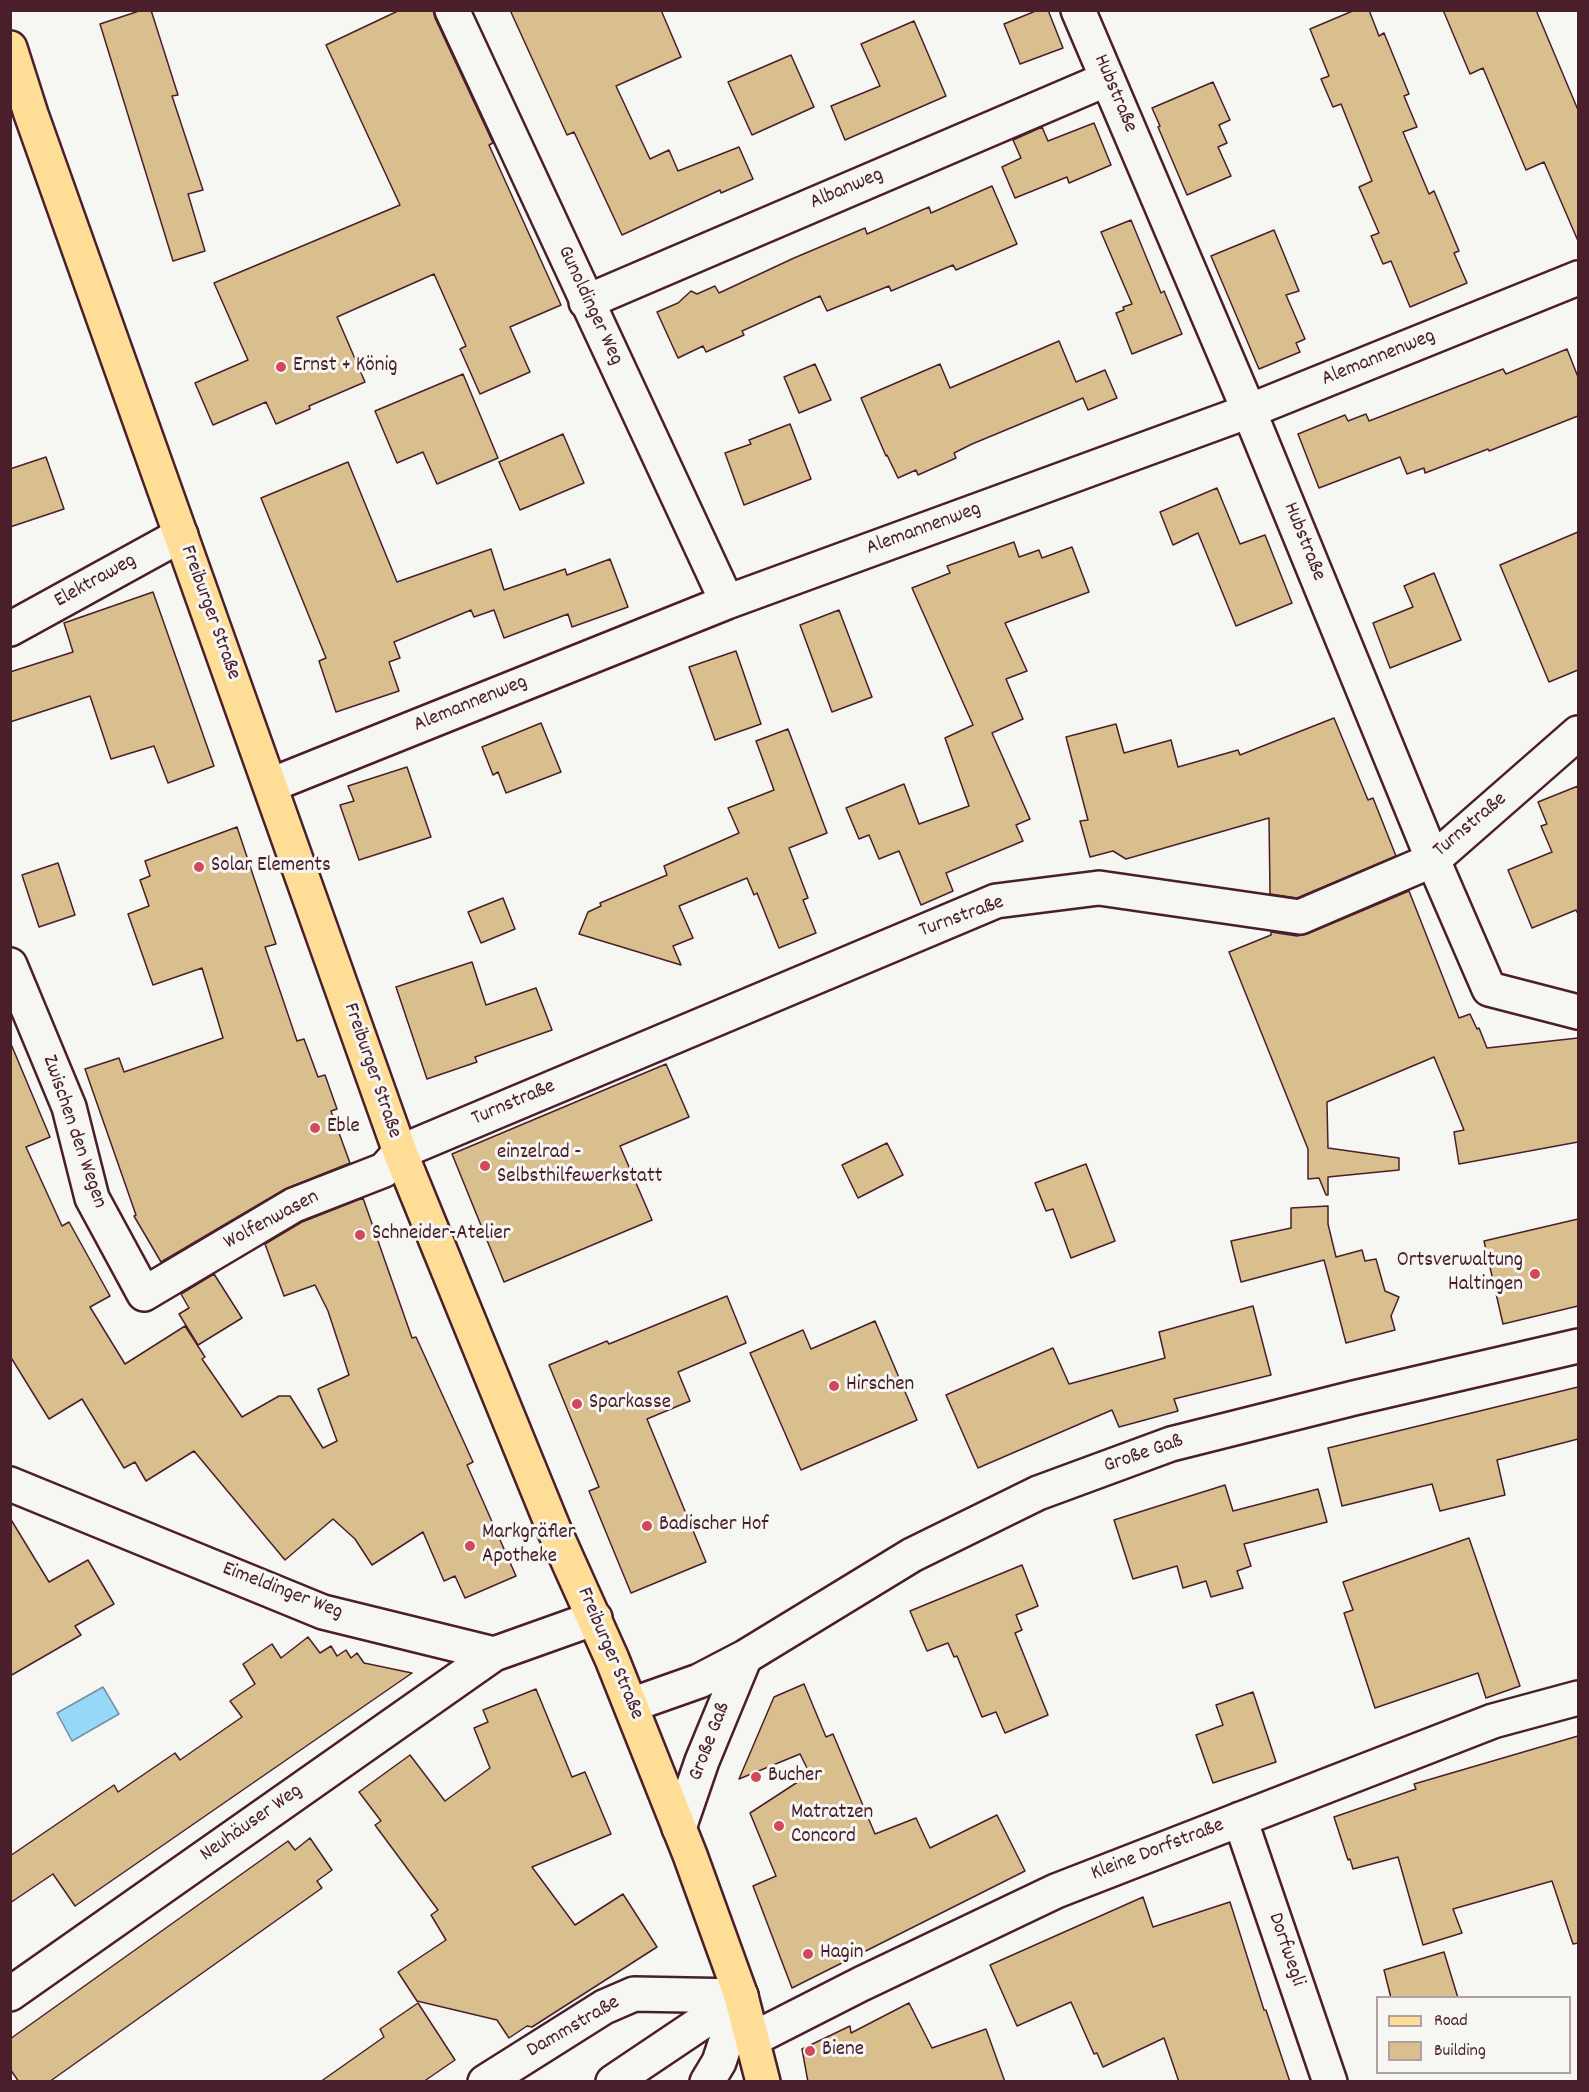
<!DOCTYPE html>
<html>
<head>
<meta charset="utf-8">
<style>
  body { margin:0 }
  #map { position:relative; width:1589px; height:2092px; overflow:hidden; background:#f6f6f2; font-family:Dekko,sans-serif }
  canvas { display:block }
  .frame { position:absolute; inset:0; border:12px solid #4a1f2b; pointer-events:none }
  .legend { position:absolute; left:1376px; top:1996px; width:195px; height:78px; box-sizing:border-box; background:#f6f6f2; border:2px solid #b1a0a2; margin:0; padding:8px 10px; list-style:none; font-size:18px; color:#4a1f2b }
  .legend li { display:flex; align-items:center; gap:12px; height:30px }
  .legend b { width:30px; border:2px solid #b1a0a2 }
</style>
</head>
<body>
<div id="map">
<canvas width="1589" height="2092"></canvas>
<div class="frame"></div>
<ul class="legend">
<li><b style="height:8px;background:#fedd96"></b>Road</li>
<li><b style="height:16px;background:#d9be8e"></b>Building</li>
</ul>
</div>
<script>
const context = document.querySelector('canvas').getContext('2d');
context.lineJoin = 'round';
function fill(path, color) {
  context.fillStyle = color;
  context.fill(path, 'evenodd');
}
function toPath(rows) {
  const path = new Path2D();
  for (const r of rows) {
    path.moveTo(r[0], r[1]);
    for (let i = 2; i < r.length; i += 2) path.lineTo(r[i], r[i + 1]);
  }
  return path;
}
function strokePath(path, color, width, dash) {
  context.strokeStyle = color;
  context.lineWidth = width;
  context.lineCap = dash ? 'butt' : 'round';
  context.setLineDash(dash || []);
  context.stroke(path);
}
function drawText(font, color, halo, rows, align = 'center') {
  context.font = font + ' Dekko,sans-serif';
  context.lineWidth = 6;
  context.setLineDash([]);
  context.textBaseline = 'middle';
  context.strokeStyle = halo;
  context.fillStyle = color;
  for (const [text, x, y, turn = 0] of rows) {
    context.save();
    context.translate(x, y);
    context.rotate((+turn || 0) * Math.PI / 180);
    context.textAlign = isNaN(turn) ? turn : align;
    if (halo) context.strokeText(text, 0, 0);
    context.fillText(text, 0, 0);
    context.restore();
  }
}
const water = toPath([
  [103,1687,119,1714,72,1741,57,1713,103,1687]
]);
const building = toPath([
  [142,10,151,10,178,95,172,96,203,190,188,194,205,251,173,261,100,24,142,10],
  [400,10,433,10,435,18,493,143,489,145,561,305,510,327,530,372,480,394,460,349,466,346,434,274,337,317,365,382,309,406,310,409,276,424,266,402,213,425,195,383,248,360,214,283,400,205,326,45,400,10],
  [510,10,661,10,681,57,616,86,650,159,669,150,678,171,739,147,753,179,721,193,720,190,622,235,574,132,567,135,510,10],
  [1038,10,1048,10,1063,48,1020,64,1004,24,1038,10],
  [1355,10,1369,10,1379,36,1384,33,1409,94,1404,96,1417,127,1403,132,1429,194,1434,191,1459,251,1454,253,1467,283,1410,307,1391,261,1383,264,1371,236,1379,233,1359,187,1372,181,1341,104,1333,107,1321,79,1329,76,1310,29,1355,10],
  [1443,10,1536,10,1578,110,1578,241,1544,162,1526,170,1483,68,1470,74,1443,10],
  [914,21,946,96,845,140,831,106,880,86,861,44,914,21],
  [791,55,814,107,752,135,728,82,791,55],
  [1213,82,1230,120,1219,125,1227,143,1218,147,1231,176,1187,195,1158,127,1160,126,1152,108,1213,82],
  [1094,123,1111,165,1069,183,1067,177,1015,198,1002,167,1021,158,1013,140,1042,127,1048,141,1094,123],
  [992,186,1017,244,956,270,953,265,891,291,889,286,827,311,820,296,742,331,744,335,706,352,703,346,678,358,657,312,678,303,691,291,697,294,715,286,719,293,794,258,865,228,867,234,929,207,931,213,992,186],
  [1131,220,1161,293,1164,291,1182,334,1132,354,1116,313,1124,310,1123,307,1132,304,1101,232,1131,220],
  [1274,230,1299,291,1286,295,1305,339,1296,343,1300,352,1259,369,1211,256,1274,230],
  [1059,341,1076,382,1105,370,1117,398,1088,410,1083,398,972,444,954,453,956,458,918,475,916,470,898,478,887,455,886,456,861,398,940,364,950,388,1059,341],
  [1567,349,1578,377,1578,416,1489,451,1488,449,1425,473,1424,468,1407,474,1400,457,1319,488,1298,434,1345,415,1348,421,1366,414,1369,421,1503,369,1506,374,1567,349],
  [815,364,831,400,799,413,784,377,815,364],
  [463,374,498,458,437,484,423,452,397,463,375,411,463,374],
  [790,424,811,479,744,505,725,453,751,444,749,440,790,424],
  [563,434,584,483,520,510,499,462,563,434],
  [46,457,64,509,10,527,10,469,46,457],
  [348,462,397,582,491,549,504,590,565,569,567,575,610,559,628,607,572,627,568,614,504,638,494,610,474,617,471,610,394,642,400,658,389,662,399,691,336,712,319,661,326,658,261,498,348,462],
  [1217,488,1240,544,1265,535,1292,603,1236,626,1198,533,1173,545,1160,512,1217,488],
  [1578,532,1578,670,1549,682,1500,565,1578,532],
  [1014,542,1019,557,1039,550,1042,558,1072,547,1089,592,1005,623,1027,671,1006,679,1023,719,992,733,1030,819,1016,825,1023,841,946,873,953,891,921,905,899,851,879,859,869,835,859,839,846,808,904,784,919,824,969,806,945,738,973,725,912,588,950,573,947,566,1014,542],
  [1434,573,1461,640,1390,668,1373,623,1413,607,1404,586,1434,573],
  [153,592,214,766,168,783,154,746,111,759,90,696,10,722,10,672,73,652,64,623,153,592],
  [839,610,872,697,832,712,800,625,839,610],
  [736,651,761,724,715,740,689,667,736,651],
  [1334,718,1368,800,1373,798,1396,856,1297,898,1270,894,1269,818,1126,859,1113,851,1090,857,1080,821,1088,820,1066,737,1116,724,1124,753,1171,740,1178,767,1238,750,1240,755,1334,718],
  [541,723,561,772,506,793,498,772,493,775,482,747,541,723],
  [788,729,827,833,789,848,808,898,803,900,816,933,779,948,757,893,754,895,747,878,679,906,693,938,673,946,681,965,579,934,588,912,601,906,600,903,667,875,664,866,739,833,728,808,774,790,756,741,788,729],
  [407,767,431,837,359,860,340,805,354,801,348,786,407,767],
  [1578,786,1578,914,1576,910,1532,928,1508,870,1552,852,1541,826,1547,824,1538,802,1578,786],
  [237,827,276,944,265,947,297,1041,304,1039,318,1077,325,1075,337,1109,331,1111,350,1163,285,1189,161,1262,134,1216,136,1215,85,1069,119,1058,124,1072,223,1038,202,968,153,985,128,914,149,906,140,880,150,876,145,861,237,827],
  [58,863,75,915,39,927,22,875,58,863],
  [1409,891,1459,1018,1470,1014,1477,1029,1479,1028,1487,1048,1578,1038,1578,1142,1459,1164,1454,1132,1464,1130,1434,1057,1327,1102,1328,1148,1399,1158,1399,1170,1328,1177,1328,1195,1326,1195,1319,1178,1308,1179,1308,1149,1229,952,1271,935,1271,932,1297,936,1307,934,1409,891],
  [503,898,515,929,481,943,468,912,503,898],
  [472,962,486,1005,536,988,552,1030,475,1057,477,1062,427,1079,396,987,472,962],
  [11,1044,50,1137,26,1147,62,1226,69,1222,110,1296,90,1307,125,1364,185,1326,205,1357,202,1359,242,1417,279,1396,290,1396,323,1448,337,1441,318,1389,349,1375,328,1311,315,1285,284,1296,265,1244,302,1222,363,1198,412,1338,416,1337,473,1462,467,1465,516,1576,465,1598,455,1576,444,1581,423,1532,372,1565,355,1539,333,1519,285,1560,194,1451,146,1481,135,1462,124,1468,82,1399,49,1419,10,1356,11,1044],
  [666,1064,689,1117,620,1146,652,1220,504,1282,452,1154,666,1064],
  [887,1143,903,1175,858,1198,842,1165,887,1143],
  [1086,1164,1115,1241,1071,1258,1053,1209,1046,1211,1035,1183,1086,1164],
  [1328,1206,1328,1224,1336,1257,1362,1250,1365,1261,1376,1259,1385,1291,1399,1297,1391,1316,1395,1330,1346,1343,1324,1260,1241,1282,1231,1241,1291,1228,1291,1208,1328,1206],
  [1578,1219,1578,1306,1503,1324,1484,1241,1578,1219],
  [214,1274,242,1318,198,1345,179,1314,189,1308,181,1294,214,1274],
  [727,1296,746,1343,678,1372,690,1401,647,1419,706,1562,631,1593,589,1491,599,1487,549,1365,607,1341,609,1344,727,1296],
  [1253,1306,1271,1375,1174,1399,1178,1411,1119,1427,1112,1410,978,1468,946,1395,1053,1348,1069,1384,1165,1358,1159,1332,1253,1306],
  [875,1321,917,1420,801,1470,750,1353,803,1330,811,1349,875,1321],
  [1578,1387,1578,1439,1497,1460,1505,1495,1440,1511,1432,1484,1342,1506,1328,1448,1578,1387],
  [1225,1485,1233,1511,1318,1489,1327,1522,1244,1544,1251,1566,1237,1571,1243,1588,1211,1597,1206,1581,1183,1588,1177,1566,1133,1579,1114,1520,1225,1485],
  [10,1518,49,1582,88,1560,114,1604,75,1626,81,1635,10,1676,10,1518],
  [1469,1538,1520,1686,1486,1698,1478,1673,1375,1708,1344,1613,1353,1610,1343,1582,1469,1538],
  [1022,1565,1038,1606,1016,1615,1022,1630,1015,1633,1048,1715,1005,1733,996,1712,982,1717,957,1656,954,1657,948,1643,927,1651,910,1611,1022,1565],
  [308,1637,320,1653,331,1646,337,1656,346,1650,351,1658,357,1653,364,1663,412,1673,75,1906,53,1874,10,1903,10,1856,114,1785,118,1792,175,1753,180,1760,242,1717,230,1701,255,1684,243,1664,272,1644,281,1658,308,1637],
  [804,1684,826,1737,833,1734,875,1834,916,1818,930,1848,997,1815,1025,1871,792,1988,753,1886,776,1876,750,1813,810,1774,800,1754,739,1779,774,1697,804,1684],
  [536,1689,572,1777,585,1772,611,1834,532,1867,575,1925,623,1894,657,1947,532,2027,527,2026,509,2038,497,2020,417,2001,398,1972,446,1940,431,1915,438,1910,375,1825,381,1821,359,1792,410,1755,445,1801,490,1768,474,1728,488,1722,483,1710,536,1689],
  [1253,1692,1276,1762,1213,1783,1196,1735,1223,1725,1216,1705,1253,1692],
  [1578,1736,1578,1943,1573,1944,1552,1881,1453,1909,1462,1933,1423,1945,1398,1857,1353,1869,1350,1859,1348,1860,1334,1817,1416,1789,1414,1784,1578,1736],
  [310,1838,332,1870,317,1881,322,1888,49,2082,19,2082,10,2069,10,2039,288,1841,295,1850,310,1838],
  [1143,1897,1153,1927,1230,1902,1264,2010,1266,2010,1290,2082,1179,2082,1164,2038,1103,2067,1097,2053,1094,2054,1071,2002,1017,2026,990,1965,1143,1897],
  [1444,1952,1458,1998,1391,1998,1384,1970,1444,1952],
  [418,2003,455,2060,423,2082,320,2082,384,2037,380,2029,418,2003],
  [909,2003,932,2048,986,2029,1005,2082,808,2082,802,2049,850,2026,851,2033,909,2003]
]);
const street = toPath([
  [452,10,727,602],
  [1078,10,1249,411,1433,860,1489,989,1578,1012],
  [586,302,1107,79],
  [10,629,181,535],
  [271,785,727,602,1249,411,1578,278],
  [10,965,69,1107,92,1198,144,1294,294,1205,384,1170,400,1152,996,901,1099,888,1300,917,1433,860,1578,733],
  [10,1484,323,1612,494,1654,595,1618],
  [631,1705,699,1681,745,1657,912,1555,1038,1493,1171,1444,1354,1398,1578,1346],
  [1240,1819,1330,2082],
  [679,1828,702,1761,745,1657],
  [10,1994,494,1654],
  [753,2039,861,1984,1056,1891,1493,1721,1578,1698],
  [485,2082,604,2007,634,1994,741,1996,719,2062,707,2082]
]);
const secondary = toPath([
  [613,2082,741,1996]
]);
const primary = toPath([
  [10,48,31,114,400,1152,555,1532,612,1659,690,1855,741,1996,763,2082]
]);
const markers = [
  [281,367,6,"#d1495b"],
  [199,867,6,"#d1495b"],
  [315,1128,6,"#d1495b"],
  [485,1166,6,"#d1495b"],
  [360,1235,6,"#d1495b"],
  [1535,1274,6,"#d1495b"],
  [834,1386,6,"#d1495b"],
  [577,1404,6,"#d1495b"],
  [647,1526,6,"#d1495b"],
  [470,1546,6,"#d1495b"],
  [756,1777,6,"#d1495b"],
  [779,1826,6,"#d1495b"],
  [808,1954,6,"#d1495b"],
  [810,2051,6,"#d1495b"]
];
const streetNames = [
  ["Hubstraße",1114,94,67],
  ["Albanweg",847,190,-23],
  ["Gunoldinger Weg",589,306,65],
  ["Alemannenweg",1379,359,-22],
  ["Alemannenweg",924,530,-20],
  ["Hubstraße",1303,542,68],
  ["Elektraweg",96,582,-29],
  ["Freiburger Straße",209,613,70],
  ["Alemannenweg",471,705,-22],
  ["Turnstraße",1471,826,-40],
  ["Turnstraße",962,918,-20],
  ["Freiburger Straße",371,1071,71],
  ["Turnstraße",514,1104,-23],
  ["Zwischen den Wegen",73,1132,71],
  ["Wolfenwasen",272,1221,-28],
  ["Große Gaß",1144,1455,-19],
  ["Eimeldinger Weg",282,1592,21],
  ["Freiburger Straße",609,1654,67],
  ["Große Gaß",711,1742,-69],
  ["Neuhäuser Weg",252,1824,-35],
  ["Kleine Dorfstraße",1158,1851,-21],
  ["Dorfwegli",1285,1950,71],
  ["Dammstraße",574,2028,-30]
];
const poiNames = [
  ["Ernst + König",293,367],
  ["Solar Elements",211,867],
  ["Eble",327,1128],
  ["einzelrad -",497,1154],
  ["Selbsthilfewerkstatt",497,1178],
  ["Schneider-Atelier",372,1235],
  ["Ortsverwaltung",1523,1262,"right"],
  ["Haltingen",1523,1286,"right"],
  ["Hirschen",846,1386],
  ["Sparkasse",589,1404],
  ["Badischer Hof",659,1526],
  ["Markgräfler",482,1534],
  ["Apotheke",482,1558],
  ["Bucher",768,1777],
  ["Matratzen",791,1814],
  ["Concord",791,1838],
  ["Hagin",820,1954],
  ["Biene",822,2051]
];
fill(water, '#95d8f7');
strokePath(water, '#778ea5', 1.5);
fill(building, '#d9be8e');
strokePath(building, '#4a1f2b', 1.5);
strokePath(street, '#4a1f2b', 38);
strokePath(secondary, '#4a1f2b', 38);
strokePath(primary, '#4a1f2b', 38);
strokePath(street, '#f6f6f2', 33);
strokePath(secondary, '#f6f6f2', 33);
strokePath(primary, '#fedd96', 33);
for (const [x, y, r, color] of markers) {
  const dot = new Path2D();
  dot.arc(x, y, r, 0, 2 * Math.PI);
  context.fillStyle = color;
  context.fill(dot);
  strokePath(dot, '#f6f6f2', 2);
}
drawText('21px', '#4a1f2b', '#f6f6f2', streetNames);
drawText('21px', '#4a1f2b', '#f6f6f2', poiNames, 'left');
</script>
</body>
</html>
